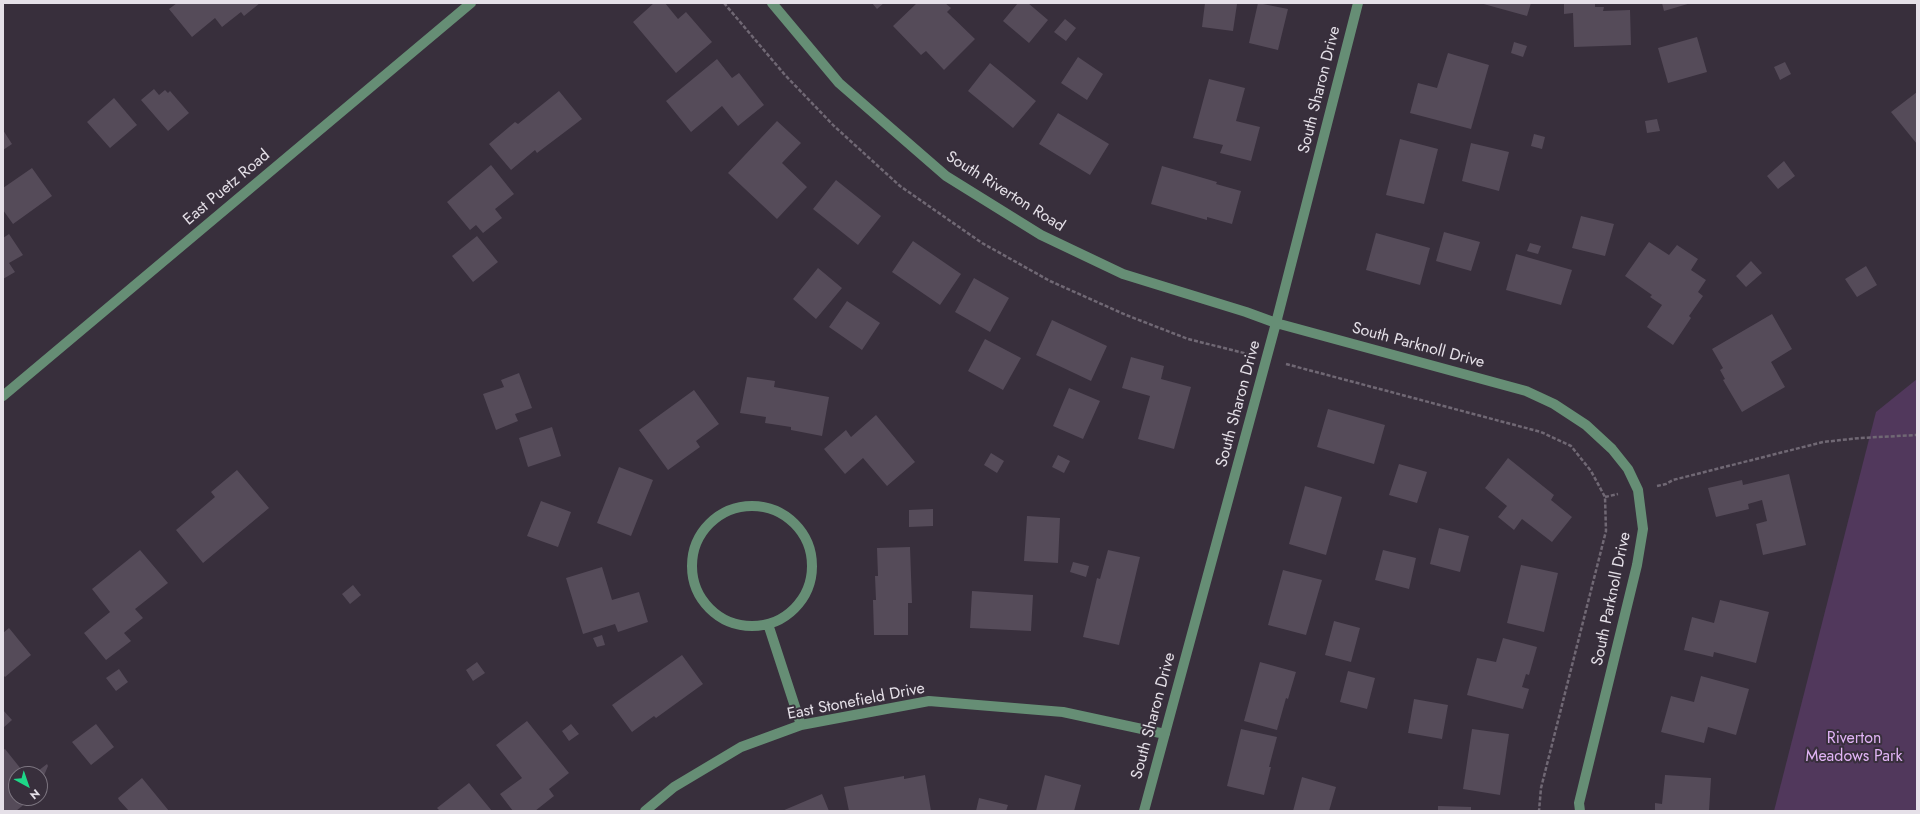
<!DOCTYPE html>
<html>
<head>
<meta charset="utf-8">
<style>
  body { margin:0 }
  #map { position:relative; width:1920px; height:814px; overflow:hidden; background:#382f3c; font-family:Jost,sans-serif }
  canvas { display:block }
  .frame { position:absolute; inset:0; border:4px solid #e5e0e8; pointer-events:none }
  .north { position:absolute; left:8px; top:766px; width:40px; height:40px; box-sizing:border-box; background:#382f3c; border:1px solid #7d7681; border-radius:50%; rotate:140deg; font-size:11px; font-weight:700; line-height:16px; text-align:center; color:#e5e0e8 }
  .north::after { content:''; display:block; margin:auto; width:14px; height:18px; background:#1ed888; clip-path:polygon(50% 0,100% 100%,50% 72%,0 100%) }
</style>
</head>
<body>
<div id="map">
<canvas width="1920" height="814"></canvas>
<div class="frame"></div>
<div class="north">N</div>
</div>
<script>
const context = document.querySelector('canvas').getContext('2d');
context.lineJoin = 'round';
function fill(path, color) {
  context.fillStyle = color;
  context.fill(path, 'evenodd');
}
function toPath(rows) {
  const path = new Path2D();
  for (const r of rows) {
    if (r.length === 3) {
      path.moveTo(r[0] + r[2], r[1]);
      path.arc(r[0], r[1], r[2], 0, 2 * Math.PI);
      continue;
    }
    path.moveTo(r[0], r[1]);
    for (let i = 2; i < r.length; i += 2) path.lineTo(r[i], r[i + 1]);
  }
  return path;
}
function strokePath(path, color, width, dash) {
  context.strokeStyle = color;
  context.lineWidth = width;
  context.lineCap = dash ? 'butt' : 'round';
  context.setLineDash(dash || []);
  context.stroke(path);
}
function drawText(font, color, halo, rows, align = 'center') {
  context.font = font + ' Jost,sans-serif';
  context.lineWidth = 4;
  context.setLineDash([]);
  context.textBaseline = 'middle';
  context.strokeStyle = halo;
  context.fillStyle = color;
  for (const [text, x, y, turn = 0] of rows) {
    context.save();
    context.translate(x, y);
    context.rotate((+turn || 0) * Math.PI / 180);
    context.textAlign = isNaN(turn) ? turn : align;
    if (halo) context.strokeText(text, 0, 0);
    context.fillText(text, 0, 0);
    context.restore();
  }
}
const green = toPath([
  [1917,379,1917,811,1774,811,1876,412]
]);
const building = toPath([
  [177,3,260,3,244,16,241,12,222,27,215,18,192,37,169,9],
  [654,3,665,3,678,19,686,12,712,42,676,73,633,22],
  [872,3,884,3,877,9],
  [917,3,945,3,951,8,947,12,975,39,944,70,926,51,921,55,893,26],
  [1018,3,1028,3,1048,20,1029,43,1003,21],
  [1205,3,1237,4,1233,31,1202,27],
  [1258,3,1288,9,1278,50,1249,43],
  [1480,3,1531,3,1527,16],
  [1564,3,1595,3,1595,7,1604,7,1603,11,1630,10,1631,45,1574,47,1573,13,1564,14],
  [1662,3,1691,3,1664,11],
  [1065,19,1076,28,1066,41,1054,32],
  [1697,37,1707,72,1668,83,1658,48],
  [1514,42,1527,46,1523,57,1511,53],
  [1448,53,1489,65,1471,129,1410,113,1418,83,1437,88],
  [1078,57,1103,74,1087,100,1061,83],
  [717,59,732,78,739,73,764,105,738,126,722,106,691,132,666,101],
  [1785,62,1791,74,1780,80,1774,67],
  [990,63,1036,101,1013,128,968,91],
  [1209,79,1245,88,1236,121,1260,127,1251,161,1220,153,1223,145,1193,138],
  [154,89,159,95,165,90,168,93,170,91,189,113,168,131,141,100],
  [559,91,582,119,537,153,535,150,511,170,489,144,515,122,518,124],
  [1917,92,1917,144,1891,112],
  [114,98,137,125,110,148,87,122],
  [1058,113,1109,144,1090,175,1039,144],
  [1657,119,1660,131,1647,133,1645,121],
  [777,121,801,143,782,163,807,187,777,219,728,173],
  [3,130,12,144,3,150],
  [1534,134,1545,137,1542,149,1531,146],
  [1400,139,1438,149,1424,204,1386,195],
  [1471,143,1509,152,1499,191,1462,181],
  [1784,161,1795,176,1778,189,1767,176],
  [491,165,514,194,495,209,502,218,483,233,476,225,470,230,447,202],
  [1162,166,1217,182,1216,184,1241,191,1232,224,1207,217,1207,220,1151,204],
  [32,168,52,196,13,224,3,210,3,188],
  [836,180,881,216,858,245,813,209],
  [1581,216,1614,224,1605,256,1572,248],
  [1444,232,1480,242,1471,271,1436,261],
  [1376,233,1430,248,1420,285,1366,270],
  [9,234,23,255,9,263,15,272,3,279,3,238],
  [477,236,498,262,473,282,452,256],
  [913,241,961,274,940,305,892,272],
  [1649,242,1669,255,1677,245,1698,259,1691,270,1706,280,1698,292,1703,296,1689,316,1691,318,1673,345,1647,327,1662,305,1650,297,1652,295,1625,276],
  [1530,243,1541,246,1538,254,1527,251],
  [1516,254,1572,270,1561,305,1506,290],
  [1751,261,1762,273,1746,287,1736,276],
  [1866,266,1877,285,1857,297,1845,279],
  [818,268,842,288,816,319,793,299],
  [974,278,1009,298,990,332,955,312],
  [847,301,880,323,862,350,829,327],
  [1772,314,1792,349,1771,362,1785,387,1742,412,1723,380,1725,379,1720,370,1723,368,1712,349],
  [1052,320,1107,346,1091,381,1036,355],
  [985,339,1021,358,1003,390,968,371],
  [1131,357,1164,366,1161,379,1191,387,1174,449,1138,439,1150,396,1122,388],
  [519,373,532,408,515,414,518,421,496,430,483,394,504,387,501,380],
  [747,377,775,381,774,387,829,397,822,436,791,430,791,427,765,423,766,417,740,413],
  [1069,388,1100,401,1083,439,1053,426],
  [694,390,719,424,696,441,700,447,668,470,639,430],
  [1328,409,1385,425,1374,464,1317,447],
  [876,415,915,462,887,486,863,458,845,474,824,449,846,430,851,437],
  [552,427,561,456,528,467,519,438],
  [991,453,1004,461,997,473,984,465],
  [1058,455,1070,461,1064,473,1052,467],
  [1508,458,1554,495,1551,500,1572,517,1552,542,1522,519,1514,530,1498,517,1507,506,1485,488],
  [1399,464,1427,472,1417,503,1389,495],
  [619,467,653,480,631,536,597,523],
  [237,470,269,508,203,563,176,530,215,497,211,492],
  [1789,474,1806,545,1763,555,1756,524,1767,521,1762,500,1748,504,1749,509,1716,517,1708,488,1742,480,1743,485],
  [1305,486,1342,497,1326,555,1289,544],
  [541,501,571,512,558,547,527,536],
  [933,509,933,526,909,527,909,510],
  [1027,516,1060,518,1058,563,1024,561],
  [1439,528,1469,536,1460,572,1430,564],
  [910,547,912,603,908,603,908,635,874,635,873,600,876,600,875,576,878,576,877,548],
  [140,550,168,583,135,609,143,618,124,633,131,641,106,660,84,633,110,612,92,589],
  [1108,550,1140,557,1119,645,1083,637,1097,578,1100,579],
  [1383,550,1416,558,1409,589,1375,580],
  [1073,562,1089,566,1086,577,1070,572],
  [1521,565,1558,573,1544,632,1507,623],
  [602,567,612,600,639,592,648,622,618,632,615,624,583,634,566,578],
  [1283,570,1322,580,1306,635,1268,625],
  [353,585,361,595,350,604,342,594],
  [972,591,1033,595,1031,631,970,628],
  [1720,600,1769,612,1756,663,1714,652,1713,657,1684,650,1692,617,1714,623],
  [1334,621,1360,628,1351,662,1325,655],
  [9,628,31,655,5,677,3,675,3,633],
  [602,635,605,645,597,647,593,638],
  [1503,638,1537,647,1529,675,1526,674,1522,687,1529,689,1523,709,1467,695,1477,658,1496,662],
  [682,655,703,684,656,718,654,716,632,732,612,705],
  [477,662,485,673,473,681,466,670],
  [1260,662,1296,672,1288,699,1286,698,1277,730,1244,721],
  [119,669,128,682,116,691,106,678],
  [1348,671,1375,678,1367,709,1340,702],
  [1701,676,1749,689,1736,735,1708,727,1704,743,1661,732,1671,696,1694,702],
  [1414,699,1448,705,1442,739,1408,733],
  [3,710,12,720,3,728],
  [527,721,569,773,549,789,554,796,535,811,513,811,500,794,522,778,496,745],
  [96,724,114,747,91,765,72,742],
  [571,724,579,734,569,741,562,731],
  [1241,729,1277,737,1269,767,1271,767,1264,795,1227,786],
  [1472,729,1509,734,1500,795,1463,789],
  [5,749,25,774,16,774,16,798,32,798,16,811,3,810,3,750],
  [47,764,48,766,40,785,40,774,34,774],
  [925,775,931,811,849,811,844,787,904,776,904,779],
  [1045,775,1081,785,1074,811,1036,811],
  [1665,775,1711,778,1709,811,1655,811,1655,803,1662,804],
  [1302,777,1336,787,1329,811,1293,811],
  [142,778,169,811,129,811,119,800,118,798],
  [469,783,492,811,440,811,437,808],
  [822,794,829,811,782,811],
  [979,798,1008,805,1006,811,976,811],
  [1438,806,1471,807,1471,811,1438,811]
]);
const path = toPath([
  [724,3,785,75,834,126,900,186,982,243,1050,281,1126,315,1188,339,1248,354],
  [1286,364,1541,432,1571,446,1591,471,1605,497,1606,531,1541,788,1539,811],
  [1657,486,1666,484,1673,480,1823,442,1860,438,1917,435],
  [1605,497,1618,494]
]);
const minor = toPath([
  [772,3,839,83,946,176,1041,235,1123,274,1246,312,1276,323,1526,391,1554,404,1586,425,1612,449,1628,469,1638,490,1643,529,1637,565,1579,803,1580,811],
  [3,396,471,3],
  [752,566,60],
  [768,624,801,725],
  [645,811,674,787,741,747,801,725,929,701,1063,712,1165,734],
  [1144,811,1276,323,1358,3]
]);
const streetNames = [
  ["South Sharon Drive",1320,90,-76],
  ["East Puetz Road",227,188,-40],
  ["South Riverton Road",1005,192,32],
  ["South Parknoll Drive",1418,346,15],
  ["South Sharon Drive",1239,404,-75],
  ["South Parknoll Drive",1612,599,-78],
  ["East Stonefield Drive",856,702,-11],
  ["South Sharon Drive",1154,716,-75]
];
const parkNames = [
  ["Riverton",1854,739],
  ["Meadows Park",1854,757]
];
fill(green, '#51385c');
fill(building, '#554b59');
strokePath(path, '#706874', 2.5, [4, 2]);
strokePath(minor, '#668e75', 10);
drawText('16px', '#e5e0e8', '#382f3c', streetNames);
drawText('16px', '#e1b4f5', '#382f3c', parkNames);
</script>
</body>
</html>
